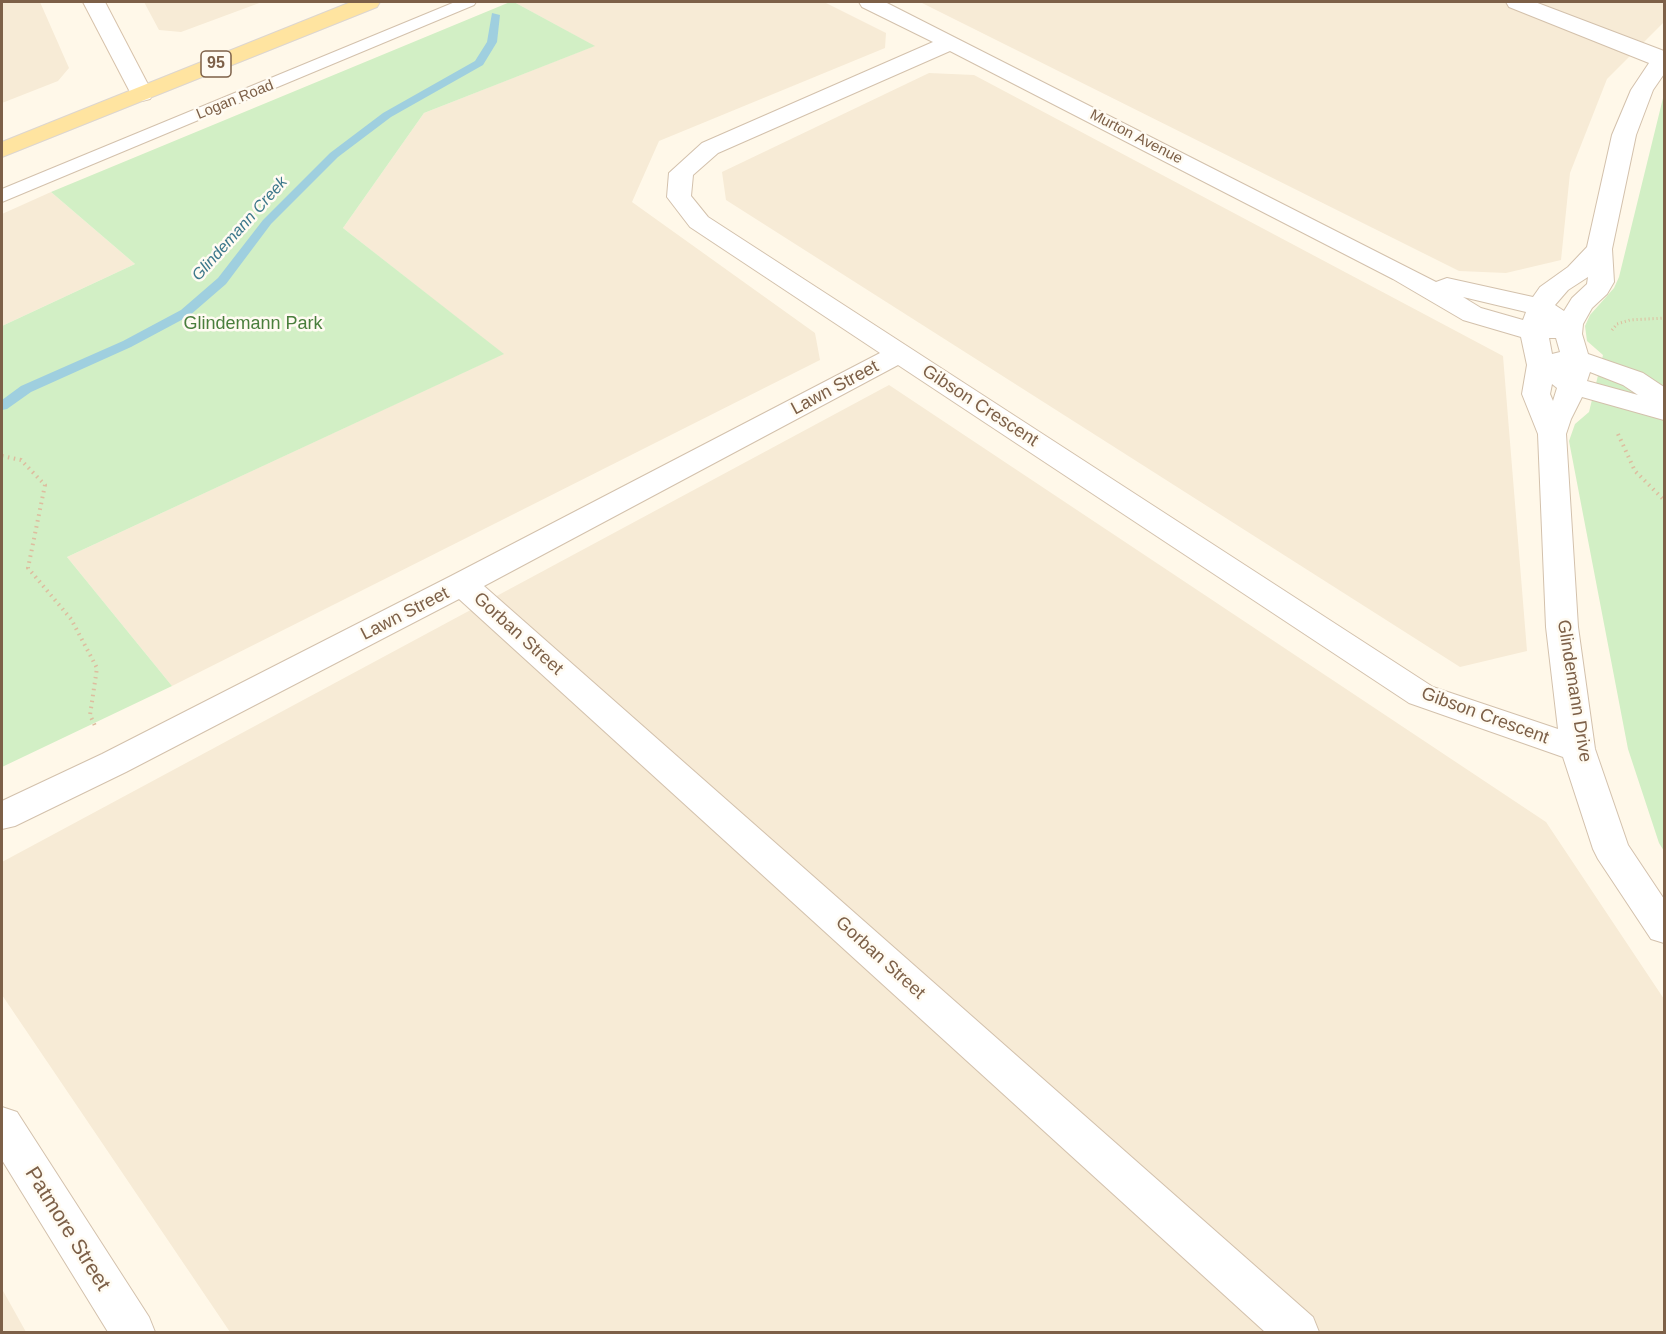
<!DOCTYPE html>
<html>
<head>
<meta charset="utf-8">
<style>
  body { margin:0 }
  #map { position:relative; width:1666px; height:1334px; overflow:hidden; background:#fff8e9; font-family:Arial,sans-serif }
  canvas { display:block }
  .frame { position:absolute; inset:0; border:3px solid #7d6048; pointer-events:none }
</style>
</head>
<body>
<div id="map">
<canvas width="1666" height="1334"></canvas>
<div class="frame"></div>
</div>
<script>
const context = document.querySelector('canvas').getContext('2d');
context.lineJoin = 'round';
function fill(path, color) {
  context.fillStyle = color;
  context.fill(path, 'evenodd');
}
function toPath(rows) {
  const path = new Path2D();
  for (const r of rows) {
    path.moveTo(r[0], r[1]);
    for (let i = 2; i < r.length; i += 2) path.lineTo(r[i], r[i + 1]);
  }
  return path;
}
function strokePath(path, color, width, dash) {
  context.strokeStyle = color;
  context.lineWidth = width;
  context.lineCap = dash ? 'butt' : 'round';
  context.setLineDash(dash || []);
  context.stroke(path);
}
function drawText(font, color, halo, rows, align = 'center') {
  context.font = font + ' Arial,sans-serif';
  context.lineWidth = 5;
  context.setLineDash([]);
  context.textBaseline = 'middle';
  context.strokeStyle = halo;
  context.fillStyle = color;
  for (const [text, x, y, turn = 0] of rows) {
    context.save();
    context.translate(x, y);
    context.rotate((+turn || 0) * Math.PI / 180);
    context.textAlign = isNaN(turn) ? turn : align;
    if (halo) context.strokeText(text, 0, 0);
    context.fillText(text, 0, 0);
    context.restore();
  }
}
const residential = toPath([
  [2,2,40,2,69,68,58,81,2,103],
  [144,2,262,2,181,32,159,30],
  [514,2,824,2,886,33,885,48,659,141,632,202,815,333,820,360,172,686,67,557,503,354,343,228,424,113,594,46],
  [920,2,1664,2,1664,22,1607,79,1570,173,1561,260,1506,273,1459,271],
  [929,73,974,75,1503,356,1527,651,1460,667,726,200,722,172],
  [51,192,135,264,2,326,2,214],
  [889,385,1546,822,1664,999,1664,1332,230,1332,2,995,2,862],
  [2,1289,26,1332,2,1332]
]);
const green = toPath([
  [510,2,514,2,595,46,424,113,343,228,504,354,67,557,172,686,2,767,2,326,135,264,51,192],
  [1664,94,1664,851,1659,843,1628,749,1569,441,1575,424,1589,412,1603,355,1587,341,1585,326,1590,315,1614,288,1619,277]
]);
const stream = toPath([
  [492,13,500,15,497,42,483,65,391,117,338,157,271,224,226,284,189,316,131,347,31,392,7,409,2,410,2,400,21,386,123,341,181,310,218,278,263,220,330,153,383,113,475,61,487,42,492,13]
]);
const pathFar1 = toPath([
  [1612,330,1617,324,1630,320,1664,318]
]);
const path = toPath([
  [1618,434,1635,471,1664,500],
  [2,456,21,460,45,485,28,568,71,619,97,668,90,715,96,728]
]);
const lane = toPath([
  [455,2,476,2,474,5,2,202,2,189,455,2]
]);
const street = toPath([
  [859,2,885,2,1436,282,1447,278,1533,297,1540,287,1568,267,1587,247,1612,135,1631,90,1649,63,1509,7,1506,2,1535,2,1664,51,1664,74,1653,90,1636,135,1612,249,1614,282,1607,294,1592,308,1583,324,1582,334,1588,354,1643,373,1664,387,1664,420,1582,397,1571,419,1566,434,1578,627,1595,749,1628,845,1664,899,1664,943,1651,939,1598,859,1593,849,1563,757,1409,703,898,365,484,586,1313,1317,1319,1332,1265,1332,459,599,126,772,15,826,2,829,2,801,102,754,451,576,880,353,690,227,667,197,669,173,702,143,933,42,862,7,859,2],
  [950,51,1393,279,1463,320,1521,337,1527,365,1522,394,1538,434,1546,627,1558,729,1433,687,708,217,691,196,693,175,718,153,950,51],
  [1588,277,1587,284,1572,298,1564,311,1555,305,1568,290,1588,277],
  [1463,297,1526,312,1523,320,1481,308,1463,297],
  [1549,338,1556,338,1560,352,1552,354,1549,338],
  [1590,372,1623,385,1638,395,1587,381,1590,372],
  [1552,384,1557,388,1553,401,1550,394,1552,384],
  [2,1107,17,1112,149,1317,155,1332,108,1332,2,1160,2,1107]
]);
const secondary = toPath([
  [83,2,105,2,153,94,150,99,142,101,134,99,131,94,83,2]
]);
const primary = toPath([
  [351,2,380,2,377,7,2,157,2,142,351,2]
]);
const farStreetnames = [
  ["Logan Road",235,100,-22],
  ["Murton Avenue",1136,137,27]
];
const shields = [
  [216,64,30]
];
const shieldNames = [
  ["95",216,64]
];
const farWaternames = [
  ["Glindemann Creek",240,229,-48]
];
const parkNames = [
  ["Glindemann Park",253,324]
];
const streetNames = [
  ["Lawn Street",835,388,-28],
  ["Gibson Crescent",980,406,33],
  ["Lawn Street",405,614,-27],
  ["Gorban Street",518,634,42],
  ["Glindemann Drive",1574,691,81],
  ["Gibson Crescent",1485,716,20],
  ["Gorban Street",880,958,42]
];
const nearStreetnames = [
  ["Patmore Street",67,1229,58]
];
fill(residential, '#f7ebd6');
fill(green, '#d2efc5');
fill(stream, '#9fcfdf');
strokePath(lane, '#d3c1ac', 2);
strokePath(street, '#d3c1ac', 2);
strokePath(secondary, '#d7c2aa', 2);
strokePath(primary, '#ddd6cf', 2);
strokePath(pathFar1, '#ddbd9f', 3, [1, 3]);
strokePath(path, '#ddbd9f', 4, [1.5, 4.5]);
fill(lane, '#fff');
fill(street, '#fff');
fill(secondary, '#fff');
fill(primary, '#ffe4a0');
drawText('15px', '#7d6048', '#fffbf2', farStreetnames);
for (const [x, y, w] of shields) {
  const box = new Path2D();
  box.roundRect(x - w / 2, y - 13, w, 26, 4.5);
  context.fillStyle = '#fffbf2';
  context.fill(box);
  strokePath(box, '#7d6048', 1.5);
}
drawText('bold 16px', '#7d6048', null, shieldNames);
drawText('italic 16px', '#3c778b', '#fffbf2', farWaternames);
drawText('18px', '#497e3c', '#fffbf2', parkNames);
drawText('18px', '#7d6048', '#fffbf2', streetNames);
drawText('21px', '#7d6048', '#fffbf2', nearStreetnames);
</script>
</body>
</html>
